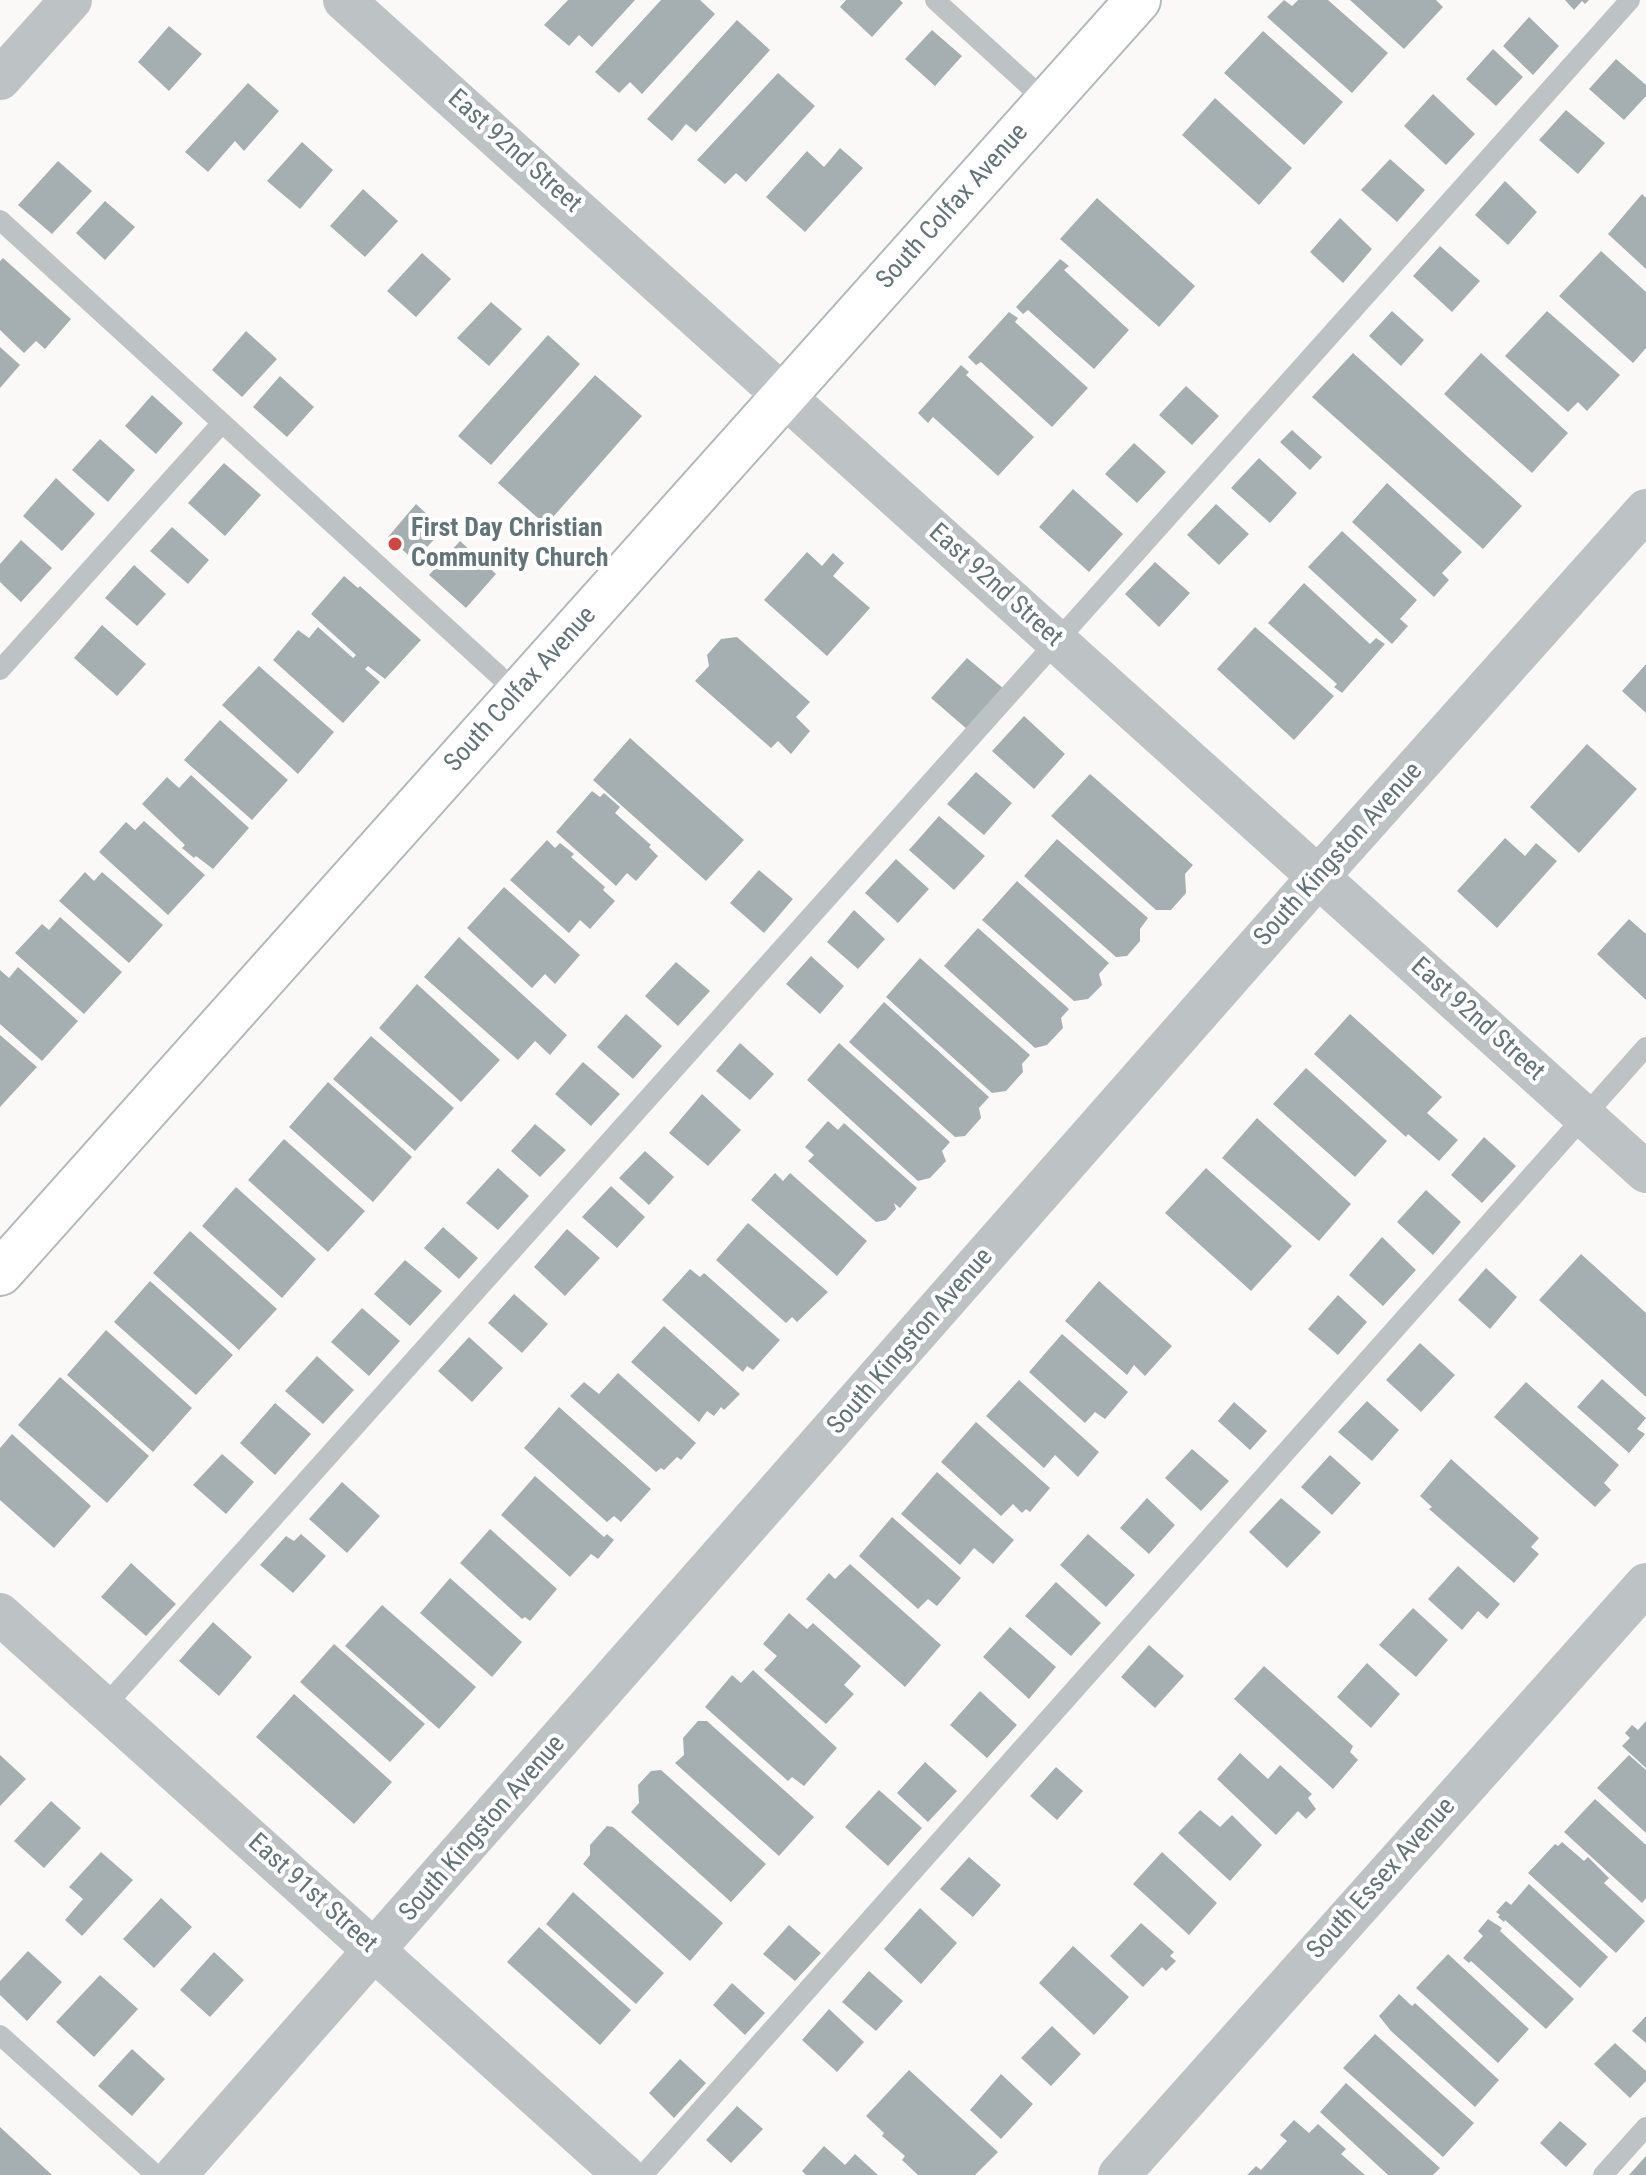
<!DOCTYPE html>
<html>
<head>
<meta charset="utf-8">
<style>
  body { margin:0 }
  canvas { display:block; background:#faf9f8 }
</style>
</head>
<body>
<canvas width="1646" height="2175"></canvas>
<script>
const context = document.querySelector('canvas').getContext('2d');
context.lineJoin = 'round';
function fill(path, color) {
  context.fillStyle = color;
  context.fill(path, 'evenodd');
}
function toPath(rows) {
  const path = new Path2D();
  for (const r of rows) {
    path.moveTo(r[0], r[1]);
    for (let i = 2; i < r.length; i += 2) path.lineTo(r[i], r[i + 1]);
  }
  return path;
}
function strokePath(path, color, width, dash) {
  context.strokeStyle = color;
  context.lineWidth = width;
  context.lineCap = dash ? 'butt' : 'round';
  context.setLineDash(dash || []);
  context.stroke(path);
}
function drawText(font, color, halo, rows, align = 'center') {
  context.font = font + ' "Roboto Condensed",sans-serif';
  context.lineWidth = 8;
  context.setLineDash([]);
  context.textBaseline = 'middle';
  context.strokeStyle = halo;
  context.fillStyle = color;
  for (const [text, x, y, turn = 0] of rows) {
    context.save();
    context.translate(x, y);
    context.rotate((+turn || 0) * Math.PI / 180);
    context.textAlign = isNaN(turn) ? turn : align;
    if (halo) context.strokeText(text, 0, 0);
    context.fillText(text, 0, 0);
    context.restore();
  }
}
const building = toPath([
  [568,0,635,0,592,47,579,35,569,46,544,25],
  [661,0,700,0,715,14,642,94,630,82,619,93,595,72],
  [846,0,900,0,903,3,872,37,840,7],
  [1284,0,1292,6,1298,0,1328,0,1388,53,1352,93,1267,17],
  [1350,0,1436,0,1443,7,1404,49],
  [1565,0,1589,0,1585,4,1582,1,1574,10],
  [1529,17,1559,46,1533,75,1503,46],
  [737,20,770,50,696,132,686,124,672,141,647,119],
  [169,26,202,54,169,91,138,62],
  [932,30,962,56,935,86,905,59],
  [1263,31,1343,102,1304,145,1224,73],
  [1493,49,1523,77,1496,106,1466,79],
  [1616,59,1646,85,1646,96,1624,120,1589,89],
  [778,73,815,106,746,182,736,173,725,184,697,160],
  [248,83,279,111,244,151,235,141,208,172,185,152],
  [1433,94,1475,134,1446,165,1404,126],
  [1215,98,1292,168,1259,205,1182,135],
  [1566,110,1605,143,1578,174,1539,140],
  [302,142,333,170,300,209,267,181],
  [840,148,863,168,805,232,766,197,807,151,824,167],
  [1390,159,1425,190,1397,222,1361,190],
  [58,161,92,191,52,234,18,205],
  [1505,181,1537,212,1508,245,1475,215],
  [363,189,398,221,365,257,330,226],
  [1642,194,1646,198,1646,269,1608,234],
  [1097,198,1195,286,1159,327,1060,239],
  [105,201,135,227,105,260,76,233],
  [1340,218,1372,249,1343,283,1310,252],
  [1440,246,1480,281,1452,312,1413,276],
  [1601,251,1646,292,1646,348,1633,363,1559,296],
  [422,253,451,279,416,317,387,291],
  [3,258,71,319,45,349,36,341,24,353,0,330,0,261],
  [1060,259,1069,266,1064,270,1129,330,1094,369,1028,310,1023,314,1016,307],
  [491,302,522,329,489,366,457,338],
  [1392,311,1424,340,1401,366,1369,336],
  [1547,311,1620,375,1587,411,1578,402,1568,412,1505,356],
  [1009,312,1018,318,1015,322,1088,388,1052,427,981,362,976,365,968,357],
  [246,331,277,359,242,397,212,370],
  [548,335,580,364,491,465,458,436],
  [0,347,20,365,0,388],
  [1353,353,1522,506,1483,549,1312,397],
  [1481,353,1568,433,1532,473,1444,394],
  [961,365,969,372,966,375,1034,437,998,476,933,417,928,423,918,413],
  [595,375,642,416,546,525,498,483],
  [280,376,314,407,287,437,253,407],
  [1186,386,1219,416,1192,445,1159,415],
  [152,395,183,423,156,454,125,426],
  [1292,430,1322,457,1310,470,1280,442],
  [100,439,135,470,108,502,72,470],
  [1134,443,1166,472,1137,503,1105,474],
  [1259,458,1297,493,1270,523,1231,488],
  [224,463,261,495,225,536,188,503],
  [56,478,95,514,62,551,23,516],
  [1387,483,1462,552,1442,573,1449,580,1434,597,1352,522],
  [1073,489,1123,534,1089,572,1039,527],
  [416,504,443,529,415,561,388,537],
  [1216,504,1249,534,1219,565,1187,535],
  [172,527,209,560,188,584,150,551],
  [1342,531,1417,600,1400,619,1408,626,1392,644,1308,567],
  [21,540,52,568,21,602,0,582,0,564],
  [460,541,496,574,466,608,429,575],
  [807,552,822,566,833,553,844,563,833,576,870,608,827,656,764,600],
  [1155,562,1190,593,1159,627,1125,594],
  [134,565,166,594,137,626,105,598],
  [344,576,358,588,360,586,421,640,385,679,368,666,365,669,380,682,343,723,273,660,298,630,309,638,318,627,353,658,356,655,311,614],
  [1304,583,1370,644,1376,638,1385,644,1342,693,1334,687,1337,684,1268,623],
  [102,625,146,664,117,696,74,658],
  [1255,627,1334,696,1294,740,1217,669],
  [737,637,810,702,796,717,810,731,791,754,778,741,771,748,695,681,709,666,707,655,721,639],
  [967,658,1004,689,968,730,931,698],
  [1646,664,1646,713,1622,691],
  [259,666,334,732,298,774,222,705],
  [1024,716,1065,754,1034,789,992,751],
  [220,720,288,780,252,820,184,760],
  [630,738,744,840,706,881,593,780],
  [1587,744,1637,789,1579,853,1530,807],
  [976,772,1012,803,984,835,947,804],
  [1090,774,1193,865,1185,874,1186,893,1171,910,1156,910,1051,816],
  [191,775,249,828,213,869,196,856,194,858,182,848,185,845,142,804,167,777,179,788],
  [592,791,600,797,604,793,620,807,615,813,651,845,649,847,658,856,636,881,627,873,616,886,556,832],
  [939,816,985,856,954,890,909,850],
  [144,821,205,875,168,915,99,852,126,822,135,830],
  [1505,838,1525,856,1536,843,1557,861,1497,928,1457,891],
  [1057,839,1148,918,1140,929,1140,941,1127,956,1116,957,1024,876],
  [547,840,555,848,560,843,574,854,571,857,605,887,603,890,615,901,590,929,580,920,569,933,510,880],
  [896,859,929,889,898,923,865,893],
  [759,870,793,899,764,933,730,903],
  [85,872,94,881,102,872,163,925,129,963,59,901],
  [1017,881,1109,963,1099,974,1102,985,1088,999,1074,1001,982,920],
  [504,887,580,955,555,984,545,974,532,988,467,928],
  [854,910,885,939,858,969,827,942],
  [60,917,122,972,84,1014,15,953,42,924,49,930],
  [1629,919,1646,934,1646,1000,1597,954],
  [978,928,1069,1009,1061,1018,1063,1028,1047,1045,1035,1048,944,966],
  [459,937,567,1035,550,1055,535,1041,518,1060,424,977],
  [811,956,844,986,820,1014,786,984],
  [920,958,1030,1055,1022,1064,1023,1072,1006,1091,992,1093,886,997],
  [676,962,710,991,678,1026,645,996],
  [18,967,78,1021,42,1061,0,1024,0,970,9,978],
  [417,984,500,1060,461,1102,379,1028],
  [884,1002,989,1097,979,1108,981,1118,965,1136,955,1137,849,1042],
  [626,1014,662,1046,633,1079,597,1047],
  [1350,1014,1442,1097,1427,1113,1458,1140,1439,1161,1408,1134,1406,1137,1314,1054],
  [0,1035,37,1067,0,1107],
  [371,1036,454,1108,415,1151,333,1079],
  [740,1043,774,1074,750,1100,716,1071],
  [839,1043,950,1142,942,1151,946,1161,930,1178,918,1181,807,1080],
  [583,1062,620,1094,591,1126,555,1094],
  [1306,1068,1387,1141,1355,1177,1273,1104],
  [328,1082,412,1157,373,1202,289,1127],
  [702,1094,741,1130,708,1166,669,1133],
  [1257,1118,1351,1204,1319,1241,1222,1158],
  [828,1121,838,1130,844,1123,917,1188,900,1208,894,1203,896,1209,886,1220,876,1222,808,1161,814,1155,805,1147],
  [535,1124,566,1150,540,1177,511,1151],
  [1484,1137,1516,1166,1482,1203,1451,1175],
  [284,1139,365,1211,328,1252,248,1180],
  [645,1151,674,1177,649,1205,619,1178],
  [498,1168,529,1196,498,1230,466,1203],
  [1206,1168,1292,1246,1251,1291,1165,1213],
  [775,1173,783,1181,790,1173,867,1241,837,1276,751,1200],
  [611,1186,645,1217,617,1248,582,1217],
  [236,1187,316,1259,282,1298,202,1226],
  [1426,1190,1461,1222,1433,1255,1397,1222],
  [748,1223,828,1292,797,1322,792,1317,786,1323,716,1260],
  [443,1227,478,1258,459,1279,424,1248],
  [567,1229,600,1258,565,1296,534,1267],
  [190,1231,277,1309,239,1350,153,1273],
  [1382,1237,1416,1270,1383,1306,1349,1275],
  [1581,1254,1646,1313,1646,1397,1539,1300],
  [405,1260,442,1291,410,1326,374,1294],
  [1486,1268,1517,1297,1490,1329,1458,1300],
  [690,1269,700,1277,704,1273,780,1340,753,1370,747,1366,743,1372,662,1300],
  [150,1281,233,1355,196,1395,114,1322],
  [1099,1281,1172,1346,1145,1376,1134,1365,1127,1375,1065,1321],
  [514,1294,548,1324,522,1353,488,1323],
  [1338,1295,1367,1322,1338,1355,1308,1329],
  [362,1308,400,1341,369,1376,331,1342],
  [664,1326,740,1394,724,1410,721,1407,714,1416,707,1411,699,1422,631,1362],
  [106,1330,192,1408,153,1452,67,1375],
  [1062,1334,1128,1392,1105,1419,1095,1412,1085,1423,1029,1372],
  [469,1337,503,1368,472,1402,438,1371],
  [1420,1343,1455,1375,1421,1412,1386,1380],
  [317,1356,354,1390,323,1424,285,1391],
  [618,1373,696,1443,681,1460,677,1457,664,1470,661,1468,656,1472,570,1396,584,1382,599,1394],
  [60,1377,149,1456,107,1503,18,1425],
  [1602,1379,1646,1418,1637,1429,1645,1434,1629,1453,1577,1407],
  [1019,1380,1099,1452,1078,1477,1055,1455,1044,1468,986,1416],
  [1526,1382,1619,1465,1604,1483,1611,1490,1595,1507,1494,1417],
  [1367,1401,1399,1430,1372,1461,1338,1432],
  [1234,1402,1267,1431,1250,1450,1218,1421],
  [275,1403,311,1434,275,1475,240,1443],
  [559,1407,651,1489,621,1522,614,1516,607,1522,524,1448],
  [976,1422,1050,1488,1030,1512,1026,1509,1022,1513,1013,1504,1001,1516,941,1462],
  [12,1434,91,1506,54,1548,0,1500,0,1448],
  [1192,1449,1229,1481,1201,1511,1165,1478],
  [222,1454,254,1482,226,1514,193,1485],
  [1330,1455,1361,1483,1332,1515,1301,1487],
  [1451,1459,1539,1538,1531,1547,1539,1554,1514,1583,1429,1509,1432,1507,1420,1496],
  [937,1472,1014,1540,993,1564,974,1548,960,1565,901,1514],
  [535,1476,604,1537,607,1534,614,1540,598,1559,591,1554,570,1577,501,1515],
  [342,1482,380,1516,347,1553,309,1519],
  [1147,1498,1175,1525,1149,1554,1120,1528],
  [1281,1498,1321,1532,1287,1568,1249,1532],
  [892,1517,961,1578,937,1606,928,1599,918,1609,859,1556],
  [490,1529,557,1589,530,1621,525,1617,522,1619,460,1563],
  [301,1534,326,1556,293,1593,260,1565,286,1536,294,1541],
  [1088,1534,1135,1575,1106,1607,1060,1565],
  [131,1563,176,1604,146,1636,101,1597],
  [850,1564,941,1645,905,1687,806,1599,829,1573,835,1579],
  [1458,1566,1500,1604,1487,1619,1478,1611,1462,1630,1428,1599],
  [450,1578,522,1642,492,1677,420,1613],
  [1056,1582,1101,1623,1071,1656,1025,1616],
  [382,1605,476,1687,439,1729,345,1646],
  [1413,1608,1448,1640,1416,1677,1379,1645],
  [789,1613,807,1629,813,1623,861,1666,844,1685,854,1694,826,1724,764,1670,777,1656,763,1644],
  [213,1622,252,1657,219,1696,179,1661],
  [1010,1627,1056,1667,1029,1699,983,1657],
  [334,1644,425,1724,390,1762,300,1682],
  [1149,1645,1184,1676,1155,1708,1121,1677],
  [1367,1663,1400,1694,1371,1728,1337,1697],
  [1264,1666,1353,1746,1350,1752,1358,1760,1333,1789,1234,1699],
  [753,1670,837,1748,804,1786,792,1777,788,1781,705,1707,732,1675,741,1683],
  [980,1691,1017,1725,987,1758,950,1725],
  [294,1694,392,1782,354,1824,256,1737],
  [698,1721,707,1721,814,1817,779,1856,675,1763,684,1755,683,1738],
  [1646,1721,1646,1768,1622,1746,1630,1738,1625,1733,1632,1725,1638,1730],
  [1240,1753,1268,1779,1280,1765,1312,1794,1308,1798,1316,1809,1306,1819,1298,1811,1276,1835,1217,1779],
  [0,1755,26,1779,0,1806],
  [1629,1755,1646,1770,1646,1833,1597,1788],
  [925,1762,957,1791,928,1822,897,1793],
  [1056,1767,1083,1791,1057,1820,1030,1796],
  [661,1770,766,1864,731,1902,631,1812,639,1803,638,1785,651,1771],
  [879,1790,922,1828,888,1866,845,1827],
  [1595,1799,1646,1845,1646,1898,1642,1903,1564,1832],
  [51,1801,81,1828,44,1868,14,1841],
  [1200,1810,1220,1827,1232,1815,1262,1845,1230,1881,1178,1833],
  [607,1826,613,1827,723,1923,690,1961,583,1864,590,1855,590,1845],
  [1562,1842,1584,1861,1588,1857,1609,1878,1604,1883,1645,1921,1616,1953,1528,1873,1555,1844,1558,1846],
  [101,1852,133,1880,82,1936,65,1920,83,1899,69,1887],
  [1162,1852,1217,1903,1189,1935,1133,1884],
  [969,1857,1001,1885,973,1917,940,1889],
  [1529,1884,1608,1957,1580,1988,1505,1920,1504,1922,1498,1917,1500,1915,1496,1912,1506,1901,1511,1905],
  [573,1892,664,1973,636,2004,546,1924],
  [161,1898,192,1927,154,1968,123,1939],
  [920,1908,957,1943,921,1984,884,1949],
  [1488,1919,1502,1928,1500,1931,1574,1999,1546,2029,1471,1961,1469,1963,1463,1958,1483,1936,1478,1931],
  [1141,1923,1174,1952,1170,1956,1176,1961,1166,1971,1162,1967,1143,1987,1110,1956],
  [789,1925,821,1953,795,1981,763,1954],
  [539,1927,631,2010,600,2045,507,1962],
  [1073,1946,1129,1997,1094,2035,1039,1983],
  [28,1951,62,1982,27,2021,0,1995,0,1981],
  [214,1952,244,1980,210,2017,180,1990],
  [1448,1954,1529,2029,1498,2063,1416,1988],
  [869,1971,903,2001,876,2031,842,2002],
  [100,1975,138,2009,94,2057,56,2022],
  [732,1983,765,2013,745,2035,713,2005],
  [1399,1994,1412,2006,1415,2003,1499,2080,1475,2107,1391,2031,1379,2016],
  [829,2009,864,2042,837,2072,802,2040],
  [1646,2016,1646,2043,1632,2031],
  [1052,2026,1081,2054,1051,2086,1021,2058],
  [1375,2034,1474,2123,1443,2157,1343,2068],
  [1615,2043,1646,2071,1646,2081,1630,2098,1594,2064],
  [132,2049,165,2079,132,2116,98,2086],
  [680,2059,706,2083,674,2118,649,2093],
  [909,2070,998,2152,975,2175,918,2175,902,2160,905,2156,882,2136,884,2133,866,2116],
  [1001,2074,1033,2104,1001,2139,970,2110],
  [1346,2083,1440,2168,1433,2175,1388,2175,1320,2112],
  [737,2106,763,2129,731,2163,706,2140],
  [1294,2120,1309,2133,1318,2124,1346,2149,1341,2154,1365,2175,1247,2175,1256,2166,1261,2170,1287,2141,1280,2135],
  [1560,2121,1587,2144,1566,2167,1540,2143],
  [0,2127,52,2175,0,2175],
  [824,2146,845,2165,855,2154,878,2175,806,2175,802,2171],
  [1646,2156,1646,2175,1629,2175]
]);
const service = toPath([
  [935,0,1047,102],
  [0,220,518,693],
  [0,670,222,423],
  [104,1707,1630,0],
  [0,2035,156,2175],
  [643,2175,1646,1047],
  [1603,2175,1646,2127]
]);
const minor = toPath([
  [344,0,1646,1172],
  [0,79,71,0],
  [0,1614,624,2175],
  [176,2175,1318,877,1646,510],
  [1119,2175,1646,1584]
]);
const secondary = toPath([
  [0,1273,1138,0]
]);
const markers = [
  [395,544,8,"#d04742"]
];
const streetNames = [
  ["East 92nd Street",514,152,42],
  ["South Colfax Avenue",953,207,-48],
  ["East 92nd Street",995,586,42],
  ["South Colfax Avenue",521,690,-48],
  ["South Kingston Avenue",1339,855,-48],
  ["East 92nd Street",1477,1020,42],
  ["South Kingston Avenue",911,1342,-49],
  ["South Kingston Avenue",483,1829,-49],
  ["South Essex Avenue",1382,1879,-48],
  ["East 91st Street",312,1894,42]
];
const poiNames = [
  ["First Day Christian",411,529],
  ["Community Church",411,559]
];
fill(building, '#a5afb2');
strokePath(secondary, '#b2b9bc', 48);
strokePath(service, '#bdc3c5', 20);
strokePath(minor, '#bdc3c5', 42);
strokePath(secondary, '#fff', 44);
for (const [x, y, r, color] of markers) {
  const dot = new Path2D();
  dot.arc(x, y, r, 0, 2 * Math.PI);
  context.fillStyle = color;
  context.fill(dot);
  strokePath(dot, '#fff', 3);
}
drawText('26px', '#637479', '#fff', streetNames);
drawText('bold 26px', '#637479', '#fff', poiNames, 'left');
</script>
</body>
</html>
